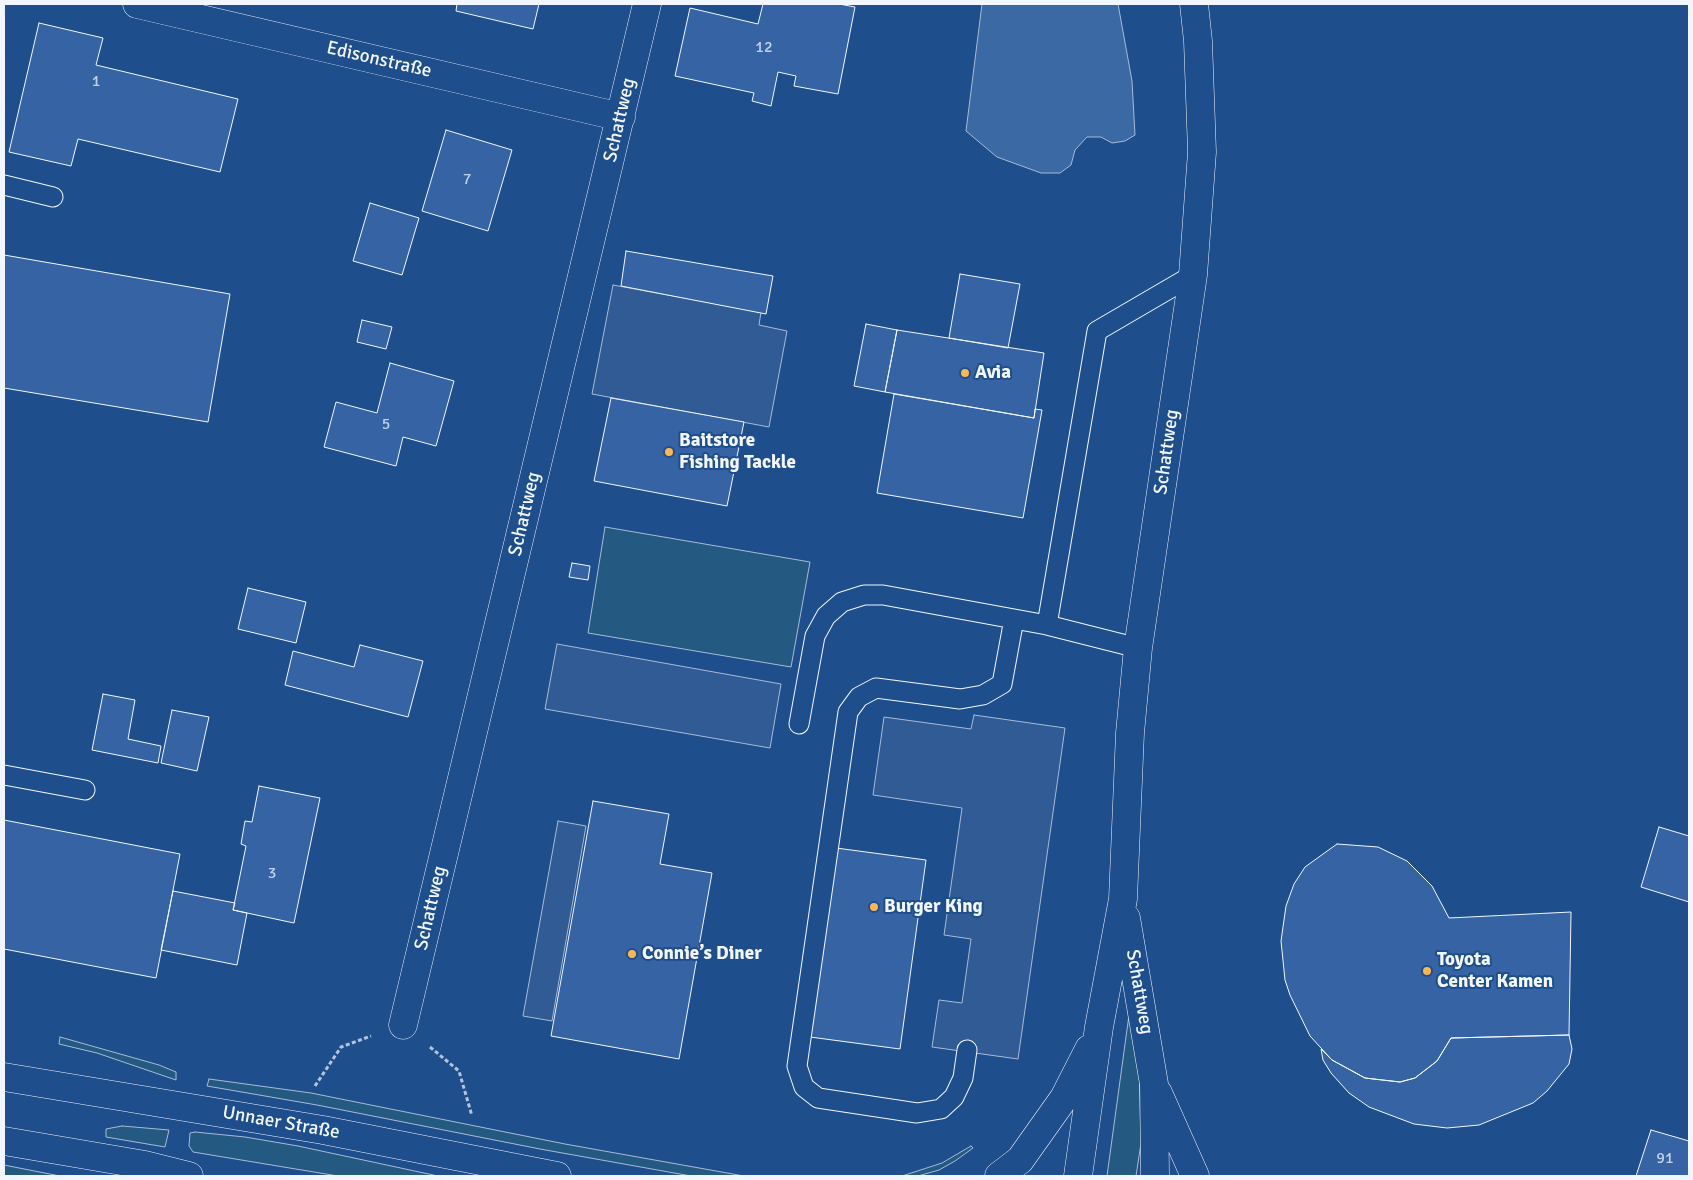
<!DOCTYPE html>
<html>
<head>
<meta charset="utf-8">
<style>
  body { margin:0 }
  #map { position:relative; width:1693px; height:1180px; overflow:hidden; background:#1f4e8c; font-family:Signika,sans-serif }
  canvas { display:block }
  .frame { position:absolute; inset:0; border:5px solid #f2f6ff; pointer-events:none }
</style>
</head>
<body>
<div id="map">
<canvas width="1693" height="1180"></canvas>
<div class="frame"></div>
</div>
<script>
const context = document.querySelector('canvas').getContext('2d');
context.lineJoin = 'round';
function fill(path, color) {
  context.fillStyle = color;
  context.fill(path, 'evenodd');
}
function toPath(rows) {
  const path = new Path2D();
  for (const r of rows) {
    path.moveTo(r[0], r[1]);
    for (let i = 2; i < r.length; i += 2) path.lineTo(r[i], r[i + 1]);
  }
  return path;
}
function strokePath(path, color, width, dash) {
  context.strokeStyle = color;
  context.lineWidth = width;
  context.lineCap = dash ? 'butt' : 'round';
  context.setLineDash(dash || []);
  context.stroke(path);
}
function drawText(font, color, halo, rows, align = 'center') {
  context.font = font + ' Signika,sans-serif';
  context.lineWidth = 4;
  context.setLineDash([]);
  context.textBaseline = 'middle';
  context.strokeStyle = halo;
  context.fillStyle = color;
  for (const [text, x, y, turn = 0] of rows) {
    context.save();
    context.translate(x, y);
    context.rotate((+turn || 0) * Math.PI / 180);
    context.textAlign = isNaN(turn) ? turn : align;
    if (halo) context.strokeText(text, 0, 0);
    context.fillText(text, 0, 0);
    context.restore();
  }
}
const green = toPath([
  [605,527,810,562,791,667,588,633,605,527],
  [1129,1015,1138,1016,1141,1143,1136,1176,1107,1176,1129,1015],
  [60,1037,159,1065,176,1072,176,1080,97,1053,59,1044,60,1037],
  [209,1079,311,1093,565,1144,744,1176,691,1176,540,1149,317,1105,207,1086,209,1079],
  [122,1126,169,1130,165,1147,106,1137,106,1129,122,1126],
  [195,1132,245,1137,298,1146,438,1176,338,1176,193,1152,189,1146,190,1133,195,1132],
  [971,1146,973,1148,955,1161,939,1170,918,1176,902,1176,942,1163,971,1146],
  [4,1165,14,1167,60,1176,4,1176,4,1165]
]);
const parking = toPath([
  [613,285,761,312,759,325,787,331,769,427,592,394,613,285],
  [557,644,781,684,770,748,545,709,557,644],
  [974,715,1065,728,1018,1059,932,1047,939,1000,962,1003,971,939,944,935,962,808,873,795,884,717,971,729,974,715],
  [558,821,586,826,552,1021,523,1016,558,821]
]);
const water = toPath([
  [982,4,1118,4,1132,81,1135,135,1125,141,1112,143,1101,137,1087,137,1075,150,1071,165,1060,173,1041,173,997,157,966,131,982,4]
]);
const building = toPath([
  [457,4,539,4,533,29,456,11,457,4],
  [763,4,839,4,855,7,838,94,794,86,796,76,778,72,771,106,752,101,754,93,675,76,690,8,758,24,763,4],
  [39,23,103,38,96,65,238,99,220,172,78,139,71,166,9,152,39,23],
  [446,130,512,150,488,231,422,211,446,130],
  [370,203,419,218,402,275,353,261,370,203],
  [626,251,773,276,766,314,621,286,626,251],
  [4,255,230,294,208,422,4,388,4,255],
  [960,274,1020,284,1008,348,949,338,960,274],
  [362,320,392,327,386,349,357,342,362,320],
  [866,324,897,330,885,392,854,386,866,324],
  [897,330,1044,353,1034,418,885,392,897,330],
  [390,363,454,381,436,446,403,437,396,466,324,447,336,402,377,413,390,363],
  [894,394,1034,418,1035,409,1042,410,1023,518,877,493,894,394],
  [611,398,744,422,727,506,594,481,611,398],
  [572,563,590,566,588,580,569,577,572,563],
  [248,588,306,602,296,643,238,629,248,588],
  [360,645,423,661,408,717,285,685,293,651,354,667,360,645],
  [103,694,135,700,128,739,161,746,158,763,92,750,103,694],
  [172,710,209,717,197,771,161,763,172,710],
  [259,786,320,798,294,923,233,910,246,846,241,844,245,821,252,822,259,786],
  [593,801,669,814,660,864,712,873,679,1059,551,1036,593,801],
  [4,820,180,854,156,978,4,949,4,820],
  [1659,827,1689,836,1689,902,1641,887,1659,827],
  [1337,844,1378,847,1407,861,1432,886,1449,918,1571,912,1569,1035,1451,1038,1437,1061,1415,1078,1400,1082,1365,1078,1332,1060,1310,1036,1290,995,1285,980,1281,941,1286,906,1294,884,1305,867,1337,844],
  [836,848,926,860,900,1049,810,1037,836,848],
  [173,891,235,903,233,910,247,913,237,965,161,950,173,891],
  [1569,1035,1572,1049,1569,1064,1547,1091,1533,1103,1479,1125,1447,1128,1414,1124,1369,1107,1349,1093,1331,1073,1323,1060,1321,1049,1332,1060,1365,1078,1400,1082,1415,1078,1437,1061,1451,1038,1569,1035],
  [1651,1130,1689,1141,1689,1176,1636,1176,1651,1130]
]);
const path = toPath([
  [430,1047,459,1071,472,1116],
  [315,1086,341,1047,371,1036]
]);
const service = toPath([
  [4,185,53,197],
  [1047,625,1097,331,1193,275],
  [799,724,815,636,826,616,842,602,864,595,883,595,1047,625,1138,648],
  [4,775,85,790],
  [967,1050,963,1078,954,1097,941,1109,917,1113,818,1098,804,1087,797,1066,848,712,859,697,876,688,960,699,983,695,1002,684,1014,619]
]);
const minor = toPath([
  [137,4,621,117],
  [1126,918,1154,1084,1155,1176],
  [403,1025,647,4],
  [1158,1093,1195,1176],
  [999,1176,1020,1160,1064,1098,1089,1049],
  [1078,1176,1099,1027,1123,899,1130,733,1138,648,1193,275,1202,152,1198,41,1194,4]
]);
const secondary = toPath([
  [4,1077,323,1130,557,1176],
  [4,1141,145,1165,189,1176]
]);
const markers = [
  [965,373,5,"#ffb74d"],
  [669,452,5,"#ffb74d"],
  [874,907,5,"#ffb74d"],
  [632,954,5,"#ffb74d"],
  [1427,971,5,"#ffb74d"]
];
const numberNames = [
  ["12",764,48],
  ["1",96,82],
  ["7",467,180],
  ["5",386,425],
  ["3",272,874],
  ["91",1665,1159]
];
const streetNames = [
  ["Edisonstraße",379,60,13],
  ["Schattweg",620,120,-77],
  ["Schattweg",1167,452,-82],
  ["Schattweg",525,514,-77],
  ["Schattweg",431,908,-77],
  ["Schattweg",1139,992,80],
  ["Unnaer Straße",281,1123,10]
];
const poiNames = [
  ["Avia",975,373],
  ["Baitstore",679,441],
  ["Fishing Tackle",679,463],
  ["Burger King",884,907],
  ["Connie’s Diner",642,954],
  ["Toyota",1437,960],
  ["Center Kamen",1437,982]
];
fill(green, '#245a82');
strokePath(green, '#a8bbd7', 1);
fill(parking, '#305b95');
strokePath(parking, '#a8bbd7', 1);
fill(water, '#3b69a3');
strokePath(water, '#a8bbd7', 1);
fill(building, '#3563a3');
strokePath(building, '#f2f6ff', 1);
strokePath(service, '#f2f6ff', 21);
strokePath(minor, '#f2f6ff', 29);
strokePath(secondary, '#f2f6ff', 29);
strokePath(path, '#b3c4dc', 3, [4, 2.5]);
strokePath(service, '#1f4e8c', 19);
strokePath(minor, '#1f4e8c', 28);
strokePath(secondary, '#1f4e8c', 28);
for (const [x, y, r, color] of markers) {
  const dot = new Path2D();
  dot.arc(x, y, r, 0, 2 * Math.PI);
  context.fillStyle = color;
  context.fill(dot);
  strokePath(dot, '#1f4e8c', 2);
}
drawText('16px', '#c3d1e8', null, numberNames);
drawText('19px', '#f2f6ff', '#1f4e8c', streetNames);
drawText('bold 19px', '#f2f6ff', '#1f4e8c', poiNames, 'left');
</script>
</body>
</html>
